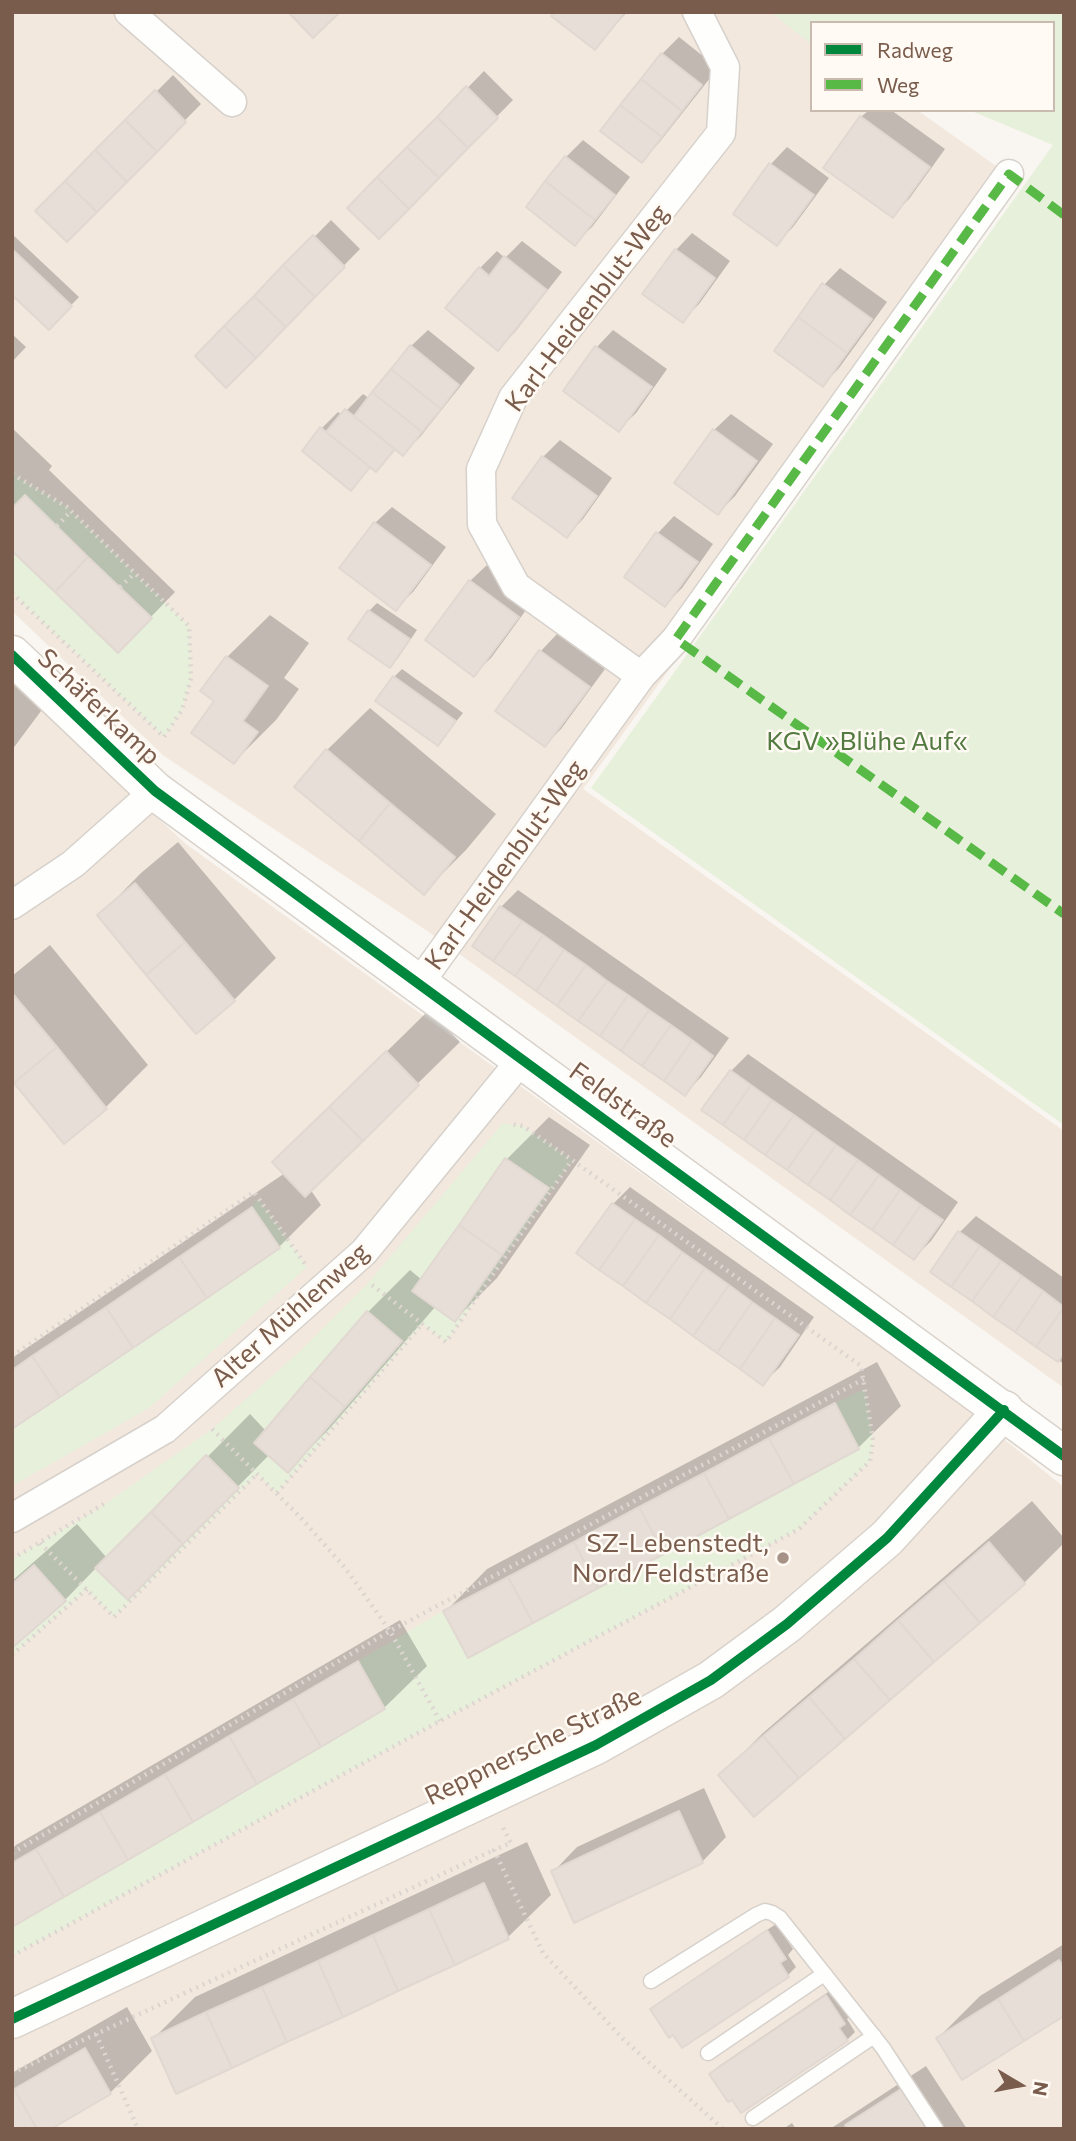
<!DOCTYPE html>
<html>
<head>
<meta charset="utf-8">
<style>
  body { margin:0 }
  #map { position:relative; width:1076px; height:2141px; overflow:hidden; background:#f9f5f0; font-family:Commissioner,sans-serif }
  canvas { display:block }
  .frame { position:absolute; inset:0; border:14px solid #7a5c4d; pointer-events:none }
  .legend { position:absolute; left:810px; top:21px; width:245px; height:91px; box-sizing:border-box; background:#fffaf3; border:2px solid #cabbb1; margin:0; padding:9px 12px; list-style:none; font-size:21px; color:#7a5c4d }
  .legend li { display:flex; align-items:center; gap:14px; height:35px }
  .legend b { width:35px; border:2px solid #cabbb1 }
  .north { position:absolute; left:985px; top:2050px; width:70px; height:70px; -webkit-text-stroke:5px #fffaf3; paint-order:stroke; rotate:100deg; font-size:19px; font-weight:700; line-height:28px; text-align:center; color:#7a5c4d }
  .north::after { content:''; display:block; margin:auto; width:24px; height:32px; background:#7a5c4d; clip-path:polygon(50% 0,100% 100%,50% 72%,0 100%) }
</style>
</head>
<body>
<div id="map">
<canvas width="1076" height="2141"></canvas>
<div class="frame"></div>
<ul class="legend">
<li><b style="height:9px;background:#00873e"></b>Radweg</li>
<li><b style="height:9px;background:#58b947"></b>Weg</li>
</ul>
<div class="north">N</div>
</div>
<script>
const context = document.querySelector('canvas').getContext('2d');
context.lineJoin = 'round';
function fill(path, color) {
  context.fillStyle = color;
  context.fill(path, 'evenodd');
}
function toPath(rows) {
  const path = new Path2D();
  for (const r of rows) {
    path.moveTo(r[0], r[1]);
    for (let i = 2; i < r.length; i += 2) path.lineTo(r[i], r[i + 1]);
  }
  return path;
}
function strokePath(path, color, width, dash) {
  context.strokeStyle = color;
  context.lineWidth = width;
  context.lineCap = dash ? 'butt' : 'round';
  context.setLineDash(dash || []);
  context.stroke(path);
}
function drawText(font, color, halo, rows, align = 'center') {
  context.font = font + ' Commissioner,sans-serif';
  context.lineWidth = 5;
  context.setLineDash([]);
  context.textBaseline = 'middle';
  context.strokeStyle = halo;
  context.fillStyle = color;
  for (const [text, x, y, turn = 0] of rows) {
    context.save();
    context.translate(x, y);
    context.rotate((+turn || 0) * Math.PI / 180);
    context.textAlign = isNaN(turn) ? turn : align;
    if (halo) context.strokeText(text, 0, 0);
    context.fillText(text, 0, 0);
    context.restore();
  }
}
const residential = toPath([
  [12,12,778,12,812,36,812,110,917,110,1020,183,583,789,1064,1131,1064,1388,426,930,164,756,12,611],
  [12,684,186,844,961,1405,1064,1487,1064,2129,12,2129]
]);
const green = toPath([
  [771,12,1064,12,1064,1125,591,788,1053,145,969,110,1053,110,1053,23,812,23,812,45],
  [12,474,67,507,189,626,191,678,182,710,164,737,12,593],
  [503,1123,523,1126,572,1160,446,1342,422,1324,277,1493,257,1474,114,1617,87,1589,12,1655,12,1559,95,1511,212,1429,297,1354,369,1282],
  [258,1198,307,1267,149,1408,12,1486,12,1429,279,1248,252,1207],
  [865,1389,873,1440,870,1461,799,1529,440,1721,12,1956,12,1927,385,1709,358,1661,443,1611,468,1657,859,1450,835,1403]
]);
const shadow = toPath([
  [556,12,627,12,595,48],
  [679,37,718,68,658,144,641,161,603,131,662,54],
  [484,71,513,100,379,236,350,208],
  [173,75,201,104,67,240,38,211],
  [869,110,891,110,945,149,909,199,892,216,861,117],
  [583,140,630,177,592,227,575,243,528,206,566,157],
  [787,147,829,178,793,227,777,244,735,214,771,164],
  [331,220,360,249,226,386,197,356],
  [692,233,730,261,699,304,682,321,676,250],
  [12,234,79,297,49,328,12,292],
  [522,241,562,272,515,332,498,349,480,268,497,251,505,258],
  [840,268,887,302,839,368,823,385,824,285],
  [428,330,475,368,420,437,403,453,397,448,376,470,372,466,351,488,322,428,338,412,342,415,363,394,370,399,411,346],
  [613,330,667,369,636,413,619,429,566,390,597,347],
  [12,334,26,347,12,362],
  [731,414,773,444,735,496,718,513,714,430],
  [12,428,52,466,49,470,175,592,118,651,12,549],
  [560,440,612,478,583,519,567,536,543,457],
  [392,507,446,547,413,592,396,608,375,523],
  [674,516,713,544,682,588,665,605,626,577,658,533],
  [487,565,534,599,491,658,474,674,470,581],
  [377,603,417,630,398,658,390,666,369,611],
  [270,615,309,643,284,678,299,689,276,720,234,762,216,701,202,691,227,657],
  [557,634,605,669,561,729,545,745,497,710,541,651],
  [402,669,463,713,438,744,394,677],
  [12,671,50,699,12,750],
  [370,708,496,814,466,850,424,892,327,750],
  [178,842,276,958,234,1000,99,916,141,873],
  [518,890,729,1038,701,1077,685,1094,474,946,501,907],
  [50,945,148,1065,106,1107,64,1141,12,1078,12,976],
  [429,1010,460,1042,310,1189,321,1205,279,1247,12,1427,12,1358,285,1173,317,1120],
  [748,1054,958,1202,931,1241,914,1258,731,1071],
  [549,1117,590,1145,497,1278,455,1320,436,1306,330,1428,288,1471,270,1454,128,1598,97,1567,65,1600,12,1646,12,1581,77,1524,107,1558,250,1414,266,1431,368,1312,410,1270,422,1280,507,1159],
  [630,1187,814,1317,780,1367,763,1383,578,1253,613,1204],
  [976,1216,1064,1278,1064,1364,932,1271,960,1232],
  [877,1362,901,1406,858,1448,445,1612,487,1569],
  [1032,1501,1064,1538,1064,1543,1024,1583,721,1775,763,1733],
  [400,1620,427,1666,384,1708,12,1925,12,1849,16,1845],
  [704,1788,726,1837,702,1862,553,1872,577,1847],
  [527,1842,551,1895,508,1937,177,2092,153,2039,195,1997],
  [776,1924,793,1949,788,1955,796,1967,788,1975,652,2010,660,2002],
  [1064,1944,1064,2014,938,2038,980,1996],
  [834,1988,852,2014,847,2019,855,2032,847,2040,711,2074,719,2066],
  [127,2007,152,2051,110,2093,12,2129,12,2073],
  [926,2066,967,2129,830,2129],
  [792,2123,796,2129,783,2129]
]);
const building = toPath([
  [288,12,340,12,313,38,288,12],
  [554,12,625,12,595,50,551,16,554,12],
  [661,53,702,85,682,111,641,79,661,53],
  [641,79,682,111,662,137,620,105,641,79],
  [466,86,498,118,468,148,437,117,466,86],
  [155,90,186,122,157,152,125,120,155,90],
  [620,105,662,137,642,163,600,131,620,105],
  [860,116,930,167,893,218,823,168,860,116],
  [437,117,468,148,439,178,407,147,437,117],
  [125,120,157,152,127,182,95,150,125,120],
  [407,147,439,178,409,209,377,177,407,147],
  [95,150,127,182,97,212,65,181,95,150],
  [565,156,615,195,595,220,545,181,565,156],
  [769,163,814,195,777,246,733,214,769,163],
  [377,177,409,209,379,239,347,208,377,177],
  [65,181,97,212,67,242,35,211,65,181],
  [545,181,595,220,575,246,526,207,545,181],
  [313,235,345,267,315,297,283,265,313,235],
  [12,249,72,306,49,330,12,295,12,249],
  [675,249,715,278,683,323,642,294,675,249],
  [504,256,547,290,498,351,445,308,479,267,489,276,504,256],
  [283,265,315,297,286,327,254,296,283,265],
  [822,283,872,319,847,353,798,317,822,283],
  [254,296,286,327,256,358,224,326,254,296],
  [798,317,847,353,823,387,774,351,798,317],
  [224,326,256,358,226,388,195,356,224,326],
  [410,345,459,385,441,409,391,369,410,345],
  [595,346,652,387,619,432,563,391,595,346],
  [391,369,441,409,422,432,372,392,391,369],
  [372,392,422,432,403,456,354,416,372,392],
  [345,409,395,449,376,472,326,432,345,409],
  [320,427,370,467,351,491,302,451,320,427],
  [713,429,757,461,718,515,674,483,713,429],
  [542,456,597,496,567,538,512,498,542,456],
  [25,495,88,557,55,592,12,551,12,508,25,495],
  [374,522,431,565,396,611,339,568,374,522],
  [656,532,698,562,665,607,624,577,656,532],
  [88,557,152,618,118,653,55,592,88,557],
  [469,580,519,617,474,677,425,640,469,580],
  [368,610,410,639,390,668,348,639,368,610],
  [539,650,590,687,545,747,495,711,539,650],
  [226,656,268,686,243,721,258,732,234,764,191,733,214,701,200,691,226,656],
  [393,676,456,721,438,746,375,701,393,676],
  [326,749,390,803,359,841,294,787,326,749],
  [390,803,455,857,424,895,359,841,390,803],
  [135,883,185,942,146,975,97,915,135,883],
  [500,906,522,921,493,961,472,946,500,906],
  [522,921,543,935,515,976,493,961,522,921],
  [543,935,564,950,536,991,515,976,543,935],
  [185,942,235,1001,196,1034,146,975,185,942],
  [564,950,586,965,557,1006,536,991,564,950],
  [586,965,607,981,578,1021,557,1006,586,965],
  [607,981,628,995,600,1036,578,1021,607,981],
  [12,993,57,1047,14,1083,12,1081,12,993],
  [628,995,649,1010,621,1051,600,1036,628,995],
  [649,1010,671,1025,642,1066,621,1051,649,1010],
  [671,1025,692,1040,664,1081,642,1066,671,1025],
  [692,1040,713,1056,685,1096,664,1081,692,1040],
  [57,1047,107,1109,64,1144,14,1083,57,1047],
  [386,1051,419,1085,363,1141,329,1107,386,1051],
  [730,1070,751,1085,723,1125,701,1110,730,1070],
  [751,1085,772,1100,744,1140,723,1125,751,1085],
  [772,1100,794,1115,765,1155,744,1140,772,1100],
  [329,1107,363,1141,305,1197,272,1162,329,1107],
  [794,1115,815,1130,787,1170,765,1155,794,1115],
  [815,1130,836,1145,808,1185,787,1170,815,1130],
  [836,1145,858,1160,830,1200,808,1185,836,1145],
  [505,1158,549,1188,502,1255,459,1225,505,1158],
  [858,1160,879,1175,850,1215,830,1200,858,1160],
  [879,1175,900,1190,872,1230,850,1215,879,1175],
  [900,1190,921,1205,893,1245,872,1230,900,1190],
  [612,1203,635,1219,599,1270,576,1253,612,1203],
  [921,1205,943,1220,914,1260,893,1245,921,1205],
  [252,1207,280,1248,207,1298,179,1257,252,1207],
  [635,1219,659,1235,623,1286,599,1270,635,1219],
  [459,1225,502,1255,455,1322,412,1291,459,1225],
  [958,1231,980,1246,951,1287,930,1272,958,1231],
  [659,1235,682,1252,646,1303,623,1286,659,1235],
  [980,1246,1001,1261,972,1301,951,1287,980,1246],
  [682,1252,705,1268,670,1319,646,1303,682,1252],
  [179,1257,207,1298,133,1348,106,1307,179,1257],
  [1001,1261,1022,1276,993,1317,972,1301,1001,1261],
  [705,1268,729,1285,693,1336,670,1319,705,1268],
  [1022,1276,1043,1291,1015,1332,993,1317,1022,1276],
  [729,1285,752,1302,717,1353,693,1336,729,1285],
  [1043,1291,1064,1307,1036,1347,1015,1332,1043,1291],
  [752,1302,775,1318,740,1369,717,1353,752,1302],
  [106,1307,133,1348,60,1397,32,1356,106,1307],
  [1064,1307,1064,1353,1058,1362,1036,1347,1064,1307],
  [367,1311,402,1341,345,1407,310,1377,367,1311],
  [775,1318,799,1335,763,1386,740,1369,775,1318],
  [32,1356,60,1397,12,1429,12,1370,32,1356],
  [310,1377,345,1407,288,1473,254,1443,310,1377],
  [835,1403,859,1449,794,1484,769,1438,835,1403],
  [769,1438,794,1484,729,1519,704,1473,769,1438],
  [206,1455,239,1488,183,1544,151,1512,206,1455],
  [704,1473,729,1519,664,1554,639,1507,704,1473],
  [639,1507,664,1554,598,1588,574,1542,639,1507],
  [151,1512,183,1544,128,1600,95,1568,151,1512],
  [574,1542,598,1588,533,1623,508,1577,574,1542],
  [989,1542,1025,1584,980,1623,944,1581,989,1542],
  [34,1565,66,1601,12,1648,12,1584,34,1565],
  [508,1577,533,1623,468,1658,443,1611,508,1577],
  [944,1581,980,1623,934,1662,898,1620,944,1581],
  [898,1620,934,1662,890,1700,854,1659,898,1620],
  [854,1659,890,1700,845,1739,809,1697,854,1659],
  [358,1661,385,1709,321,1747,293,1699,358,1661],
  [809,1697,845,1739,799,1778,763,1736,809,1697],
  [293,1699,321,1747,257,1784,229,1736,293,1699],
  [229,1736,257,1784,193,1822,165,1774,229,1736],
  [763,1736,799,1778,754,1817,718,1775,763,1736],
  [165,1774,193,1822,128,1860,100,1812,165,1774],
  [679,1811,703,1863,574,1923,551,1871,679,1811],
  [100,1812,128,1860,64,1897,36,1849,100,1812],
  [36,1849,64,1897,12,1927,12,1863,36,1849],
  [484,1883,509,1939,455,1965,429,1909,484,1883],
  [429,1909,455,1965,398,1991,373,1935,429,1909],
  [767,1930,786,1959,780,1963,789,1977,682,2048,673,2035,669,2038,650,2009,767,1930],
  [373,1935,398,1991,343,2017,318,1961,373,1935],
  [1059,1960,1064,1968,1064,2016,1024,2041,998,1999,1059,1960],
  [318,1961,343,2017,287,2042,262,1987,318,1961],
  [262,1987,287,2042,232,2068,206,2012,262,1987],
  [826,1995,845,2024,839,2028,848,2041,741,2113,732,2100,728,2102,709,2074,826,1995],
  [998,1999,1024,2041,962,2080,936,2038,998,1999],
  [206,2012,232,2068,176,2094,151,2038,206,2012],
  [85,2048,111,2094,51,2129,37,2129,14,2089,85,2048],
  [14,2089,37,2129,12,2129,12,2090,14,2089],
  [901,2089,927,2129,847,2129,845,2125,901,2089]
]);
const path = toPath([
  [12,474,67,507,189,626,191,678,182,710,164,737,12,593],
  [57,526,71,511],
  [120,587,135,573],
  [372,1285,446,1342,572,1160],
  [12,1356,254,1192,305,1264],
  [212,1429,301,1518,346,1569,390,1631,440,1721],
  [277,1493,422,1324],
  [40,1543,114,1617,257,1474],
  [12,1559,104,1504],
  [12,1655,87,1589],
  [503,1828,511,1843,494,1850,543,1953,623,2039,723,2129],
  [12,1853,390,1631,864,1379],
  [12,1956,440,1721,799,1529,870,1461,873,1440,861,1366,572,1160,523,1126,511,1124],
  [96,2034,138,2129],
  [12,2073,494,1850]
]);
const lane = toPath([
  [651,1981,756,1915,765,1911,772,1913,780,1918,883,2048,936,2129],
  [708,2053,824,1974],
  [753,2118,874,2036]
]);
const street = toPath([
  [129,12,232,102],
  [641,676,516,586,482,524,481,469,513,398,721,133,725,67,697,12],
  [12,905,73,864,155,791],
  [418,985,641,676,676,639,1009,174],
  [12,1518,165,1429,364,1252,522,1059]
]);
const secondary = toPath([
  [12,655,155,791,1064,1456],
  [12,2019,596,1745,711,1680,787,1624,887,1538,1004,1410]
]);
const quiet = toPath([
  [1064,215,1009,174,676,639,1064,914]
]);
const cycleway = toPath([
  [12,655,155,791,1064,1456],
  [12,2019,596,1745,711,1680,787,1624,887,1538,1004,1410]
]);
const markers = [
  [783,1558,7,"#a69286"]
];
const streetNames = [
  ["Karl-Heidenblut-Weg",587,308,-53],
  ["Schäferkamp",99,707,43],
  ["Karl-Heidenblut-Weg",505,865,-54],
  ["Feldstraße",623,1105,36],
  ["Alter Mühlenweg",290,1315,-42],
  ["Reppnersche Straße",533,1746,-26]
];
const parkNames = [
  ["KGV »Blühe Auf«",867,741]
];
const poiNames = [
  ["SZ-Lebenstedt,",769,1543],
  ["Nord/Feldstraße",769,1573]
];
fill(residential, '#f2e8de');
fill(green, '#e7f0db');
fill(shadow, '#0003');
fill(building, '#e6ded7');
strokePath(building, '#e2d8d2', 2);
strokePath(lane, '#d7d1cb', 17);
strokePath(street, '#d7d1cb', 31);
strokePath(secondary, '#d9d2cb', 41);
strokePath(path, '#dcd5d0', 4.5, [2, 5]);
strokePath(lane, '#fefefd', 14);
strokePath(street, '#fefefd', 28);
strokePath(secondary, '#fefefd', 38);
strokePath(quiet, '#58b947', 9, [18, 9]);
strokePath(cycleway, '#00873e', 10);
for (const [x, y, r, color] of markers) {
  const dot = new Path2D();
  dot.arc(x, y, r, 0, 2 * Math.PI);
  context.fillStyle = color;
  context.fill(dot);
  strokePath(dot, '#fffaf3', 2.5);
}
drawText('26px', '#7a5c4d', '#fffaf3', streetNames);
drawText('26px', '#537a41', '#fffaf3', parkNames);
drawText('26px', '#7a5c4d', '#fffaf3', poiNames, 'right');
</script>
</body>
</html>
